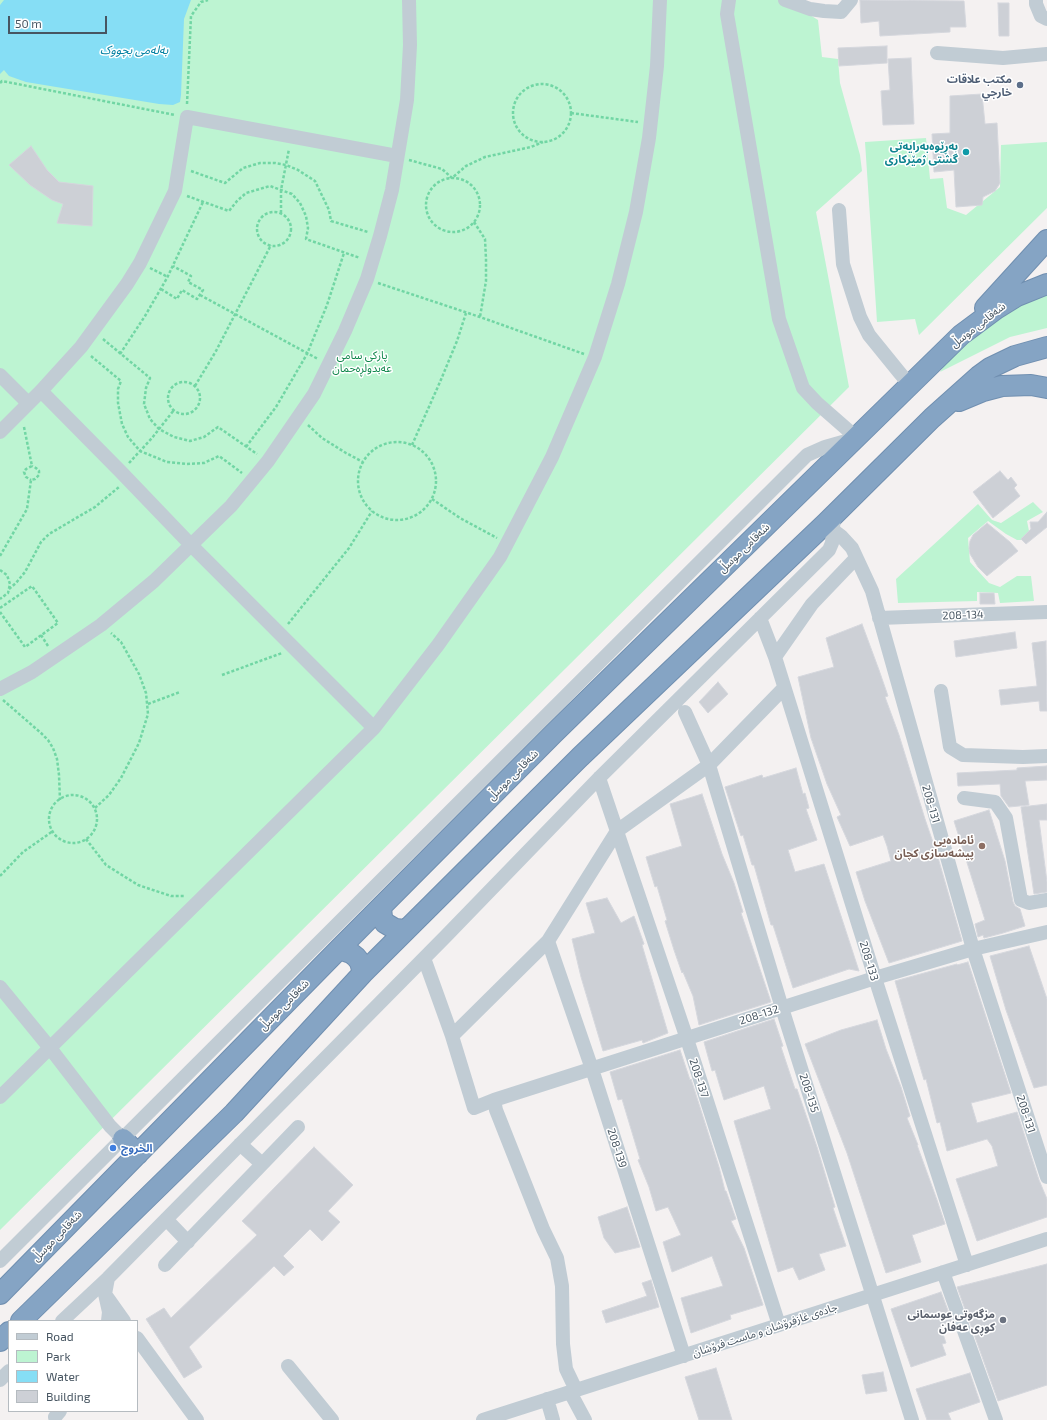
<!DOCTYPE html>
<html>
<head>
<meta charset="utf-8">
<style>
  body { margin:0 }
  #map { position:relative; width:1047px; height:1420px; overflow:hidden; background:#f4f1f1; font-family:"Exo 2",sans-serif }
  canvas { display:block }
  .legend { position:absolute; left:8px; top:1320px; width:130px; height:92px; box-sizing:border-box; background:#fff; border:1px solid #b5bbc0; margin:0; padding:5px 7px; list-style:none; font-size:12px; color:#475561 }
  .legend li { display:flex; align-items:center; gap:8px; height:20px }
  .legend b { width:20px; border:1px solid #b5bbc0 }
  .scale { position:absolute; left:8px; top:16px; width:99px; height:18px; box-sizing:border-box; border:2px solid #475561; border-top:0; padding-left:5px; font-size:12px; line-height:14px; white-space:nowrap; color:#475561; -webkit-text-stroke:3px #fff; paint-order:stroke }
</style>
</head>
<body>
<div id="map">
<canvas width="1047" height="1420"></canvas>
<ul class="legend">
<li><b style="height:5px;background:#c1ccd4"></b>Road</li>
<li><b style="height:11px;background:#bdf4d2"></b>Park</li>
<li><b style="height:11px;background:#86def5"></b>Water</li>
<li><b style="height:11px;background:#cdd0d6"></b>Building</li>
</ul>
<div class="scale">50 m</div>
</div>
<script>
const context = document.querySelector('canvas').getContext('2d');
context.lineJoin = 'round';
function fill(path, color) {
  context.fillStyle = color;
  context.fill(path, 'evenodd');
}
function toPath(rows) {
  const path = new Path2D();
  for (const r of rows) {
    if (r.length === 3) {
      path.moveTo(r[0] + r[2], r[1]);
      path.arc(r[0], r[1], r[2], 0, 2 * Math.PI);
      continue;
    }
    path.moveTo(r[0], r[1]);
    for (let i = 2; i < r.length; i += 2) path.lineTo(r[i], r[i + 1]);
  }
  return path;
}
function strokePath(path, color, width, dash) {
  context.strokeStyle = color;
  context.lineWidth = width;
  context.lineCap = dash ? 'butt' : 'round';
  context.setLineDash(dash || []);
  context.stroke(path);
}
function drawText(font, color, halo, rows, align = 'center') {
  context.font = font + ' "Exo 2","Noto Sans Arabic",sans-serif';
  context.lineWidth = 3;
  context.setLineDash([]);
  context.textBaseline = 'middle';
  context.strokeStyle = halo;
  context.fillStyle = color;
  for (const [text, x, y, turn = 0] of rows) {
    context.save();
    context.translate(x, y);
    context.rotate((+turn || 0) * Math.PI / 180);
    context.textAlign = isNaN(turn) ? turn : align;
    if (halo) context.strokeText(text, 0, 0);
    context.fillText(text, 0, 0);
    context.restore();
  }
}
const green = toPath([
  [0,0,786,0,818,20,822,57,838,59,840,83,860,155,862,171,816,212,849,387,0,1230],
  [926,138,930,179,943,178,947,208,966,215,1000,187,1001,145,1047,142,1047,208,919,335,915,319,877,322,865,142],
  [1047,292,1047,328,1010,337,940,372,949,358,985,323],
  [1033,502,1043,512,1027,521,1030,536,1025,540,1017,540,1006,534,988,521,968,538,970,562,989,583,1000,587,1017,576,1031,576,1034,601,1000,603,998,593,977,592,977,601,898,603,896,579,978,504,992,520,1001,523]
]);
const water = toPath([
  [4,0,191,0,184,19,181,95,180,102,173,105,159,104,26,82,9,76,4,70,0,74,0,5]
]);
const building = toPath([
  [860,0,964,1,966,27,950,27,950,32,880,36,879,21,861,23,860,0],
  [998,3,1009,3,1009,36,999,36,998,3],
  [887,46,887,63,839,66,838,48,887,46],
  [911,58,914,124,883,125,881,91,890,90,888,59,911,58],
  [982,94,985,124,997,123,1000,183,995,191,983,197,982,205,956,207,954,170,934,172,932,134,950,133,950,96,982,94],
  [31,146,47,170,59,182,93,186,92,226,57,223,63,204,52,200,30,185,9,165,31,146],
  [1000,471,1008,480,1011,477,1017,485,1014,488,1020,496,993,518,973,492,1000,471],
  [1047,512,1047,527,1026,544,1021,539,1031,529,1030,522,1038,522,1047,512],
  [987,523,1010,542,1018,551,987,576,978,567,970,554,969,548,970,541,973,535,987,523],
  [980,593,994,593,995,604,980,604,980,593],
  [862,624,879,670,888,696,885,697,899,735,925,819,937,854,962,941,889,963,865,901,856,872,891,861,887,846,883,835,850,846,837,817,841,815,827,784,811,738,798,677,834,667,826,638,862,624],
  [1015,632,1017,648,956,657,954,641,1015,632],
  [1046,641,1047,711,1040,711,1039,701,1001,705,999,690,1037,686,1032,643,1046,641],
  [718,682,728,694,708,713,699,702,718,682],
  [1047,766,1047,780,1025,781,1029,805,1009,807,1001,796,1000,784,958,786,957,773,1017,770,1017,768,1047,766],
  [796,768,803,794,805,793,809,808,806,809,817,840,788,850,795,872,824,864,859,971,849,969,793,988,773,925,771,925,754,865,752,865,743,835,741,836,725,787,762,775,763,778,796,768],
  [702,794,722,854,734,883,743,912,741,913,771,1002,699,1025,693,996,683,972,682,973,674,950,665,921,667,920,657,886,655,887,646,857,682,846,670,804,702,794],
  [1047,804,1047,820,1039,820,1047,882,1047,892,1034,894,1021,807,1047,804],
  [989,810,1005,861,1013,902,1015,906,1020,909,1025,926,1003,933,984,938,983,935,978,937,975,924,985,920,954,821,989,810],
  [607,898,621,923,634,916,644,944,642,945,668,1033,643,1043,642,1040,603,1051,581,977,572,939,595,933,586,903,607,898],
  [1029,946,1047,999,1047,1085,1034,1088,1006,1010,990,956,1029,946],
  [968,962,1011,1093,971,1103,977,1123,1017,1112,1039,1180,1047,1199,1047,1217,977,1241,956,1179,998,1166,992,1146,987,1139,947,1151,940,1122,937,1123,926,1079,924,1080,895,981,957,964,957,965,968,962],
  [774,1019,783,1046,781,1047,795,1089,797,1089,817,1147,835,1207,833,1208,846,1246,819,1254,825,1270,799,1280,793,1267,778,1272,734,1121,771,1109,764,1086,724,1100,715,1070,712,1071,704,1042,774,1019],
  [877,1020,886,1049,901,1087,910,1116,907,1118,918,1145,917,1145,937,1200,945,1224,912,1235,921,1262,886,1273,847,1153,805,1044,841,1030,877,1020],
  [680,1050,690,1080,691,1079,719,1167,725,1191,726,1191,736,1219,731,1221,744,1248,763,1305,730,1315,731,1319,691,1333,681,1298,723,1286,712,1256,672,1272,663,1242,681,1235,668,1207,656,1211,649,1187,638,1160,640,1159,622,1099,618,1100,610,1072,680,1050],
  [314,1147,353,1185,328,1211,340,1222,322,1241,310,1229,283,1256,294,1267,284,1276,274,1266,189,1347,202,1367,184,1378,146,1319,164,1308,171,1318,257,1235,242,1221,314,1147],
  [627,1207,640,1247,615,1253,604,1238,598,1217,627,1207],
  [1047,1264,1047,1385,998,1401,957,1287,1047,1264],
  [651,1280,659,1307,606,1323,602,1311,647,1296,642,1283,651,1280],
  [941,1292,952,1321,940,1325,946,1343,942,1344,946,1355,911,1367,891,1309,941,1292],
  [716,1368,732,1420,699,1420,685,1377,716,1368],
  [883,1372,887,1391,866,1394,862,1375,883,1372],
  [970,1373,980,1402,948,1413,951,1420,927,1420,916,1389,970,1373]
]);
const path = toPath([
  [0,83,2,81,175,115],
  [542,113,29],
  [187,104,191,16,201,2,208,0],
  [571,113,638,122],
  [409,160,442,169,452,178,466,166,485,157,531,147,543,142],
  [191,171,225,183,243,168,260,163,275,163,286,165,298,170,315,181,329,210,331,221,368,232],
  [453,205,27],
  [187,196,229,211,237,201,246,193,270,186,292,194,300,203,306,216,308,228,306,239,360,258],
  [274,229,17],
  [281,213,281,190,289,149],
  [474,222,485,239,486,259,486,281,480,317],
  [150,268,168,277],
  [378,283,480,317,584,354],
  [161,289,177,299,182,290,197,299,203,290,188,282,191,276,173,266],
  [200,295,318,359],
  [103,339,150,378,146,388,144,404,150,419,159,429,174,437,190,441,204,437,218,427,257,454],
  [120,354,145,316,167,278,203,202],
  [91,356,121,381,118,389,118,403,122,424,128,437,140,451,167,462,187,464,204,463,219,456,242,473],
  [184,398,16],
  [195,386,216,351,271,245],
  [308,425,322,438,346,453,363,462],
  [24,427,32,466,26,469,24,472,26,477,31,480],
  [397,481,39],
  [412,445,440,382,457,341,466,313],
  [246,447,276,407,307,354,327,305,344,253],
  [129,463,152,438,174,410],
  [432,499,460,518,497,538],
  [0,556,27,509,31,480,35,479,39,475,39,471,36,468,32,466],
  [0,570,7,575,10,584,8,593,0,599],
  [9,589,16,583,25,572,41,542,49,534,95,507,119,487],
  [0,608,32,586,58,623,25,647,0,612],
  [288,624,349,548,372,511],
  [41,635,48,646],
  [222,675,282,653],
  [3,700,41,733,48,740,53,748,57,759,59,775,60,800],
  [148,704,180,692],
  [73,819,24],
  [95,808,109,795,121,778,139,743,148,714,146,693,139,674,121,642,111,633],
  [86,839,106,865,138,885,171,896,185,896],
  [0,876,23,852,53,831]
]);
const minor = toPath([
  [729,0,727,14,779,319,803,388,817,403,857,438],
  [785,0,810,9,824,11,841,12,851,0],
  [1036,0,1036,4,1041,16,1047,19],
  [937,53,1003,58,1047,54],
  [839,210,843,264,860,317,869,335,899,372,910,385],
  [0,375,28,403],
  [41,391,121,472,191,545,374,728],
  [0,432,41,391,81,347,127,284,140,263,175,191,187,117,397,156],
  [833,530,841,536,852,548,872,591,973,949,1047,1177],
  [760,618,775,657,875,978,967,1265],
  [879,618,1047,612],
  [775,657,812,604,856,558],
  [784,688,709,765,617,831,548,941,452,1036,474,1108,494,1100,875,978,973,949,1047,932],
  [0,689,32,672,101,625,154,581,231,506,268,461,314,394,345,331,367,279,380,236,392,190,407,100,410,45,409,0],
  [941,691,950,747,963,755,1023,757,1047,756],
  [685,712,709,765,782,1008,912,1420],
  [599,778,687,1039,779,1325],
  [964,798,995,802,1006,818,1021,900,1029,903,1047,900],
  [548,941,592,1069,684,1356],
  [424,958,452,1036],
  [0,987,50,1048,110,1126,123,1139],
  [0,1097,374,728,438,645,500,557,552,457,595,357,618,284,636,212,649,138,657,66,660,0],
  [494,1100,496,1110,543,1229,557,1258,562,1286,563,1344,566,1369,576,1390],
  [240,1144,262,1164],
  [166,1219,188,1242],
  [0,1261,807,455,825,447,853,439],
  [165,1265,298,1127],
  [943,1272,996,1420],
  [108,1278,105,1294,109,1312,108,1321],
  [107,1297,124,1321],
  [62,1321,108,1278,446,936,599,778,829,550,832,543,834,514],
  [137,1338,197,1420],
  [288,1366,332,1420],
  [0,1380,9,1371],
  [570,1392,585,1420],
  [547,1399,553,1420],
  [55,1417,60,1411],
  [483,1420,1047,1239]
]);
const highway = toPath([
  [985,308,1047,240],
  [959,401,983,391,1002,386,1031,385,1047,388],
  [381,907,382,918,385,923,395,929,406,930],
  [339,949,351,953,356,957,360,962,363,973],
  [123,1139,138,1154],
  [0,1294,339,949,553,734,961,335,996,309,1017,296,1047,284],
  [21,1321,234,1113,363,973,580,757,826,523,932,418,979,376,990,368,1015,356,1047,347],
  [0,1341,9,1332]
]);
const markers = [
  [1020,85,4,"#5c6f8a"],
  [966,152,4,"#0f9aa8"],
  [982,846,4,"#8d6e63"],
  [113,1148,4,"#3f7fe0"],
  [1003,1320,4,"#6b7280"]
];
const serviceNames = [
  ["مكتب علاقات",1012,79],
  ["خارجي",1012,92]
];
const cultureNames = [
  ["بەڕێوەبەرایەتی",958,146],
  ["گشتی ژمێركاری",958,159]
];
const streetNames = [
  ["شەقامی موسڵ",978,325,-38],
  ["شەقامی موسڵ",744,548,-44],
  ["208-134",963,615,-2],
  ["شەقامی موسڵ",513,775,-45],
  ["208-131",931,804,74],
  ["208-133",869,961,73],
  ["شەقامی موسڵ",284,1005,-46],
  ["208-132",759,1015,-18],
  ["208-137",699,1078,72],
  ["208-135",809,1093,72],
  ["208-131",1026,1114,72],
  ["208-139",617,1148,72],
  ["شەقامی موسڵ",57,1236,-46],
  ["جاده‌ی غازفرۆشان و ماست فرۆشان",765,1330,-18]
];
const parkNames = [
  ["پارکی سامی",362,355],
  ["عەبدولڕەحمان",362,368]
];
const educationNames = [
  ["ئامادەیی",974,840],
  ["پیشەسازی کچان",974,853]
];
const shopNames = [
  ["الخروج",121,1148]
];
const worshipNames = [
  ["مزگەوتی عوسمانی",995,1314],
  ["کوڕی عەفان",995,1327]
];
const waterNames = [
  ["بەلەمی بچووک",134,50]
];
fill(green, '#bdf4d2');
fill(water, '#86def5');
fill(building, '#cdd0d6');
strokePath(building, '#d5d7dd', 1);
strokePath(highway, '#708fb0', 22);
strokePath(path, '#71d6a4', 2.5, [3, 2]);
strokePath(minor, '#c1ccd4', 14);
strokePath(highway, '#85a4c4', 20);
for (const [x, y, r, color] of markers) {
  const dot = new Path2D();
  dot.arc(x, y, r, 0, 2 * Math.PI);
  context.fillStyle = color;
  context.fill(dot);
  strokePath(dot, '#fff', 1.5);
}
drawText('bold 11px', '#4e5e75', '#fff', serviceNames, 'right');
drawText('bold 11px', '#0d838f', '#fff', cultureNames, 'right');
drawText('11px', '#475561', '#fff', streetNames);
drawText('11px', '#0e864a', '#fff', parkNames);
drawText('bold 11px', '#785e54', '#fff', educationNames, 'right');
drawText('bold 11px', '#366cbe', '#fff', shopNames, 'left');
drawText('bold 11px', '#5b616d', '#fff', worshipNames, 'right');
drawText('italic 12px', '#0380a2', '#fff', waterNames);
</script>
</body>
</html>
